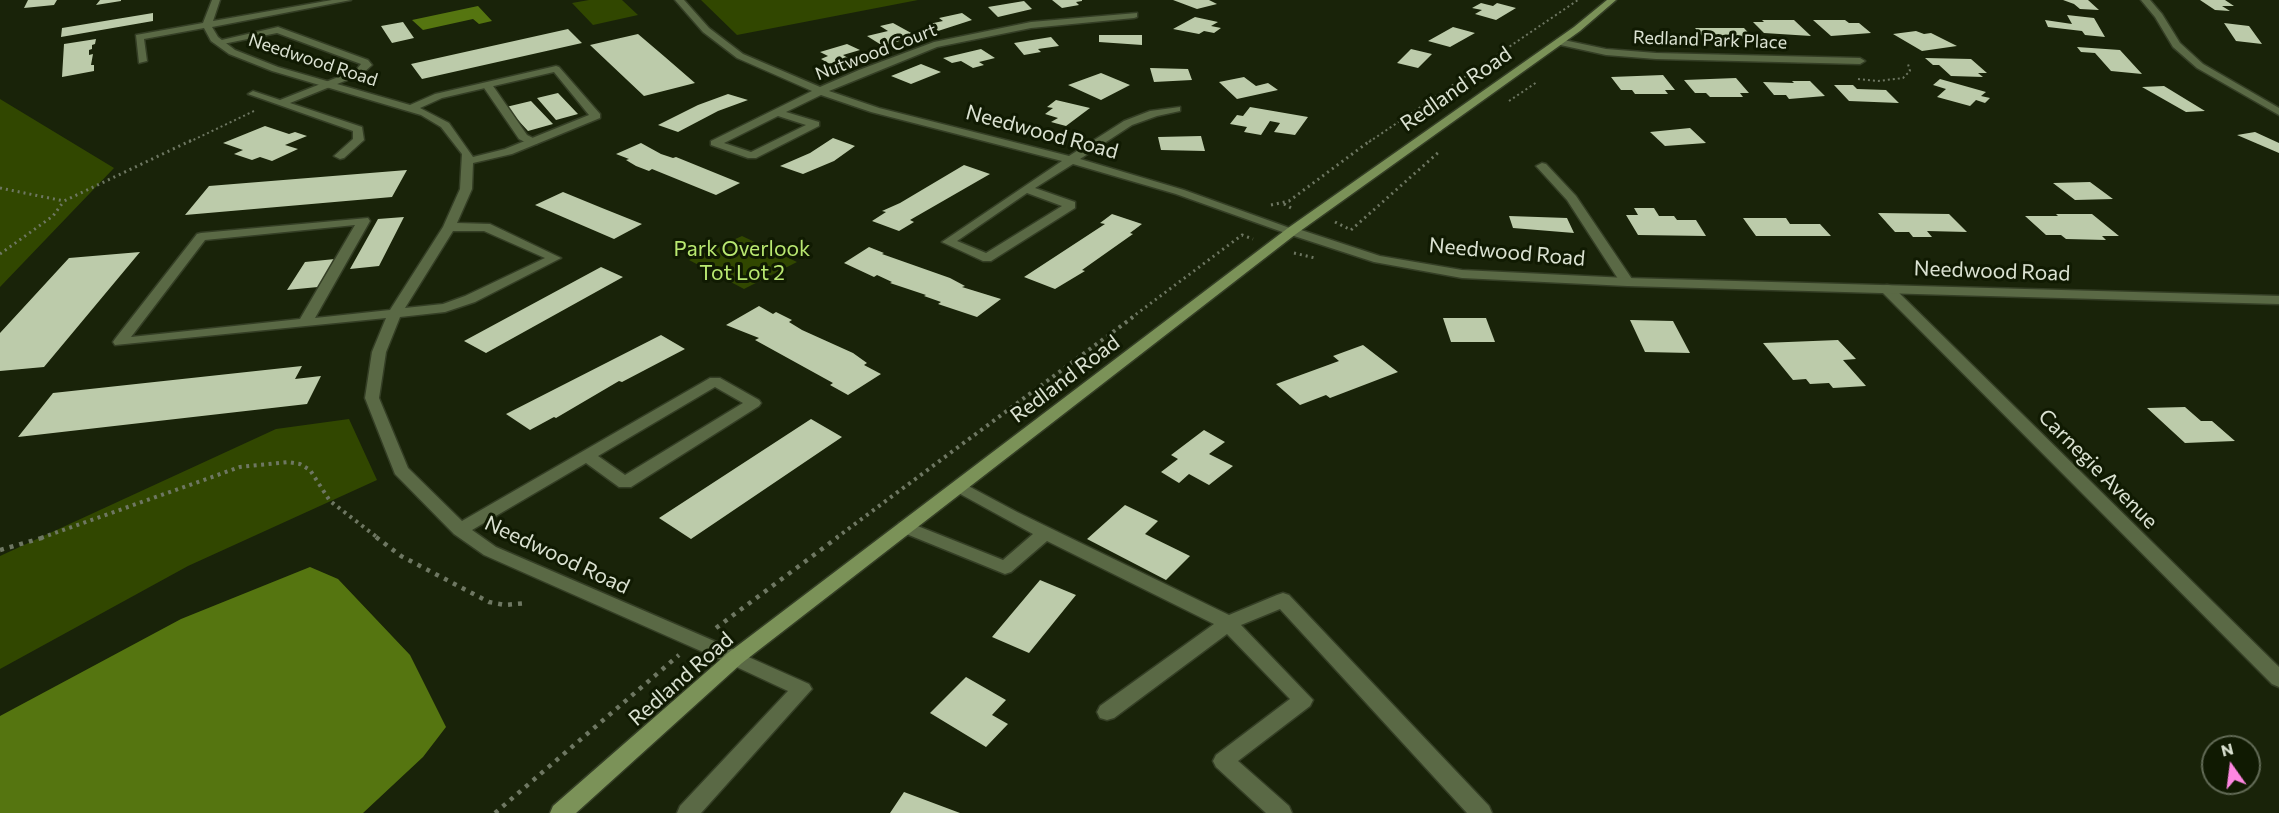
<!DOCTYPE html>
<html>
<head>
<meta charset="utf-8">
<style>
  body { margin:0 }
  #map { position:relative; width:2279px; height:813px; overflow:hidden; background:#192309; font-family:Commissioner,sans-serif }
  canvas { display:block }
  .north { position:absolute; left:2201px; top:735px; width:60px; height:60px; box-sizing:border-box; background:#101a02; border:2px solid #616a55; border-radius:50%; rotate:346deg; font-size:16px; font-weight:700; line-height:24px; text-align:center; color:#dbe2d2 }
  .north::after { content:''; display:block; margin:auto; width:21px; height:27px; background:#fe86e1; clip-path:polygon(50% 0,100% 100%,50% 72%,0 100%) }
</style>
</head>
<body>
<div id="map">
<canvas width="2279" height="813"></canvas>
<div class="north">N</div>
</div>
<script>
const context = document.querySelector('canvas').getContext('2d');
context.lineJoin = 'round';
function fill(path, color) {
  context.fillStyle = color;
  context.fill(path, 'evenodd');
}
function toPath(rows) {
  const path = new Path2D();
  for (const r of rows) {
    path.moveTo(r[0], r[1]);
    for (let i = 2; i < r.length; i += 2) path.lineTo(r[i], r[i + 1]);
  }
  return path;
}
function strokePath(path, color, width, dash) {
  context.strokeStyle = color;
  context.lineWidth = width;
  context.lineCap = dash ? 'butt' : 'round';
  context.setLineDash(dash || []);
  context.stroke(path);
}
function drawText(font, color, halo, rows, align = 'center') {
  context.font = font + ' Commissioner,sans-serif';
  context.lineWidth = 6;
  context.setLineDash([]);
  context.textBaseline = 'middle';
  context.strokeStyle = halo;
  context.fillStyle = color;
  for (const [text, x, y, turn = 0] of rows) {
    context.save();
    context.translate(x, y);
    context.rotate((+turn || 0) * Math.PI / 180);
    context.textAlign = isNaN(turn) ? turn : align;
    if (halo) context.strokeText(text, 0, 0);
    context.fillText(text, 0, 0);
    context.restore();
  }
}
const green = toPath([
  [589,0,622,0,638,15,593,25,572,3],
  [701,0,918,0,737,35],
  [0,99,114,168,0,287],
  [742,236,797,262,744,289,689,260],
  [349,419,377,480,188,566,0,669,0,556,276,429]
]);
const water = toPath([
  [478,6,492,21,479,24,473,19,423,30,412,20],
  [310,567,338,579,410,655,446,727,423,757,363,813,0,813,0,716,181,619]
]);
const building = toPath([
  [28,0,57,0,54,5,24,8],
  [100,0,121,0,121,1,96,5],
  [1052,0,1082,0,1082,1,1076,2,1079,5,1062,8],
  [1173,0,1209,0,1217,4,1197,9],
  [2063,0,2088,0,2099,10,2080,9,2074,4],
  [2200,0,2225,0,2234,6,2222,6,2230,11,2215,10],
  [1024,1,1032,9,998,17,988,7],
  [1481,3,1493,6,1497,3,1516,8,1496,20,1475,14,1482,10,1472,8],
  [153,13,153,21,61,37,62,28],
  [962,13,972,20,938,31,929,24,943,21,939,18],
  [2067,15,2094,18,2105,37,2085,35,2082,31,2048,27,2045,20,2072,24],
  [1195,17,1218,22,1211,26,1221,28,1214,33,1204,31,1199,34,1173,29],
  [1762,20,1794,20,1811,36,1764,33,1753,22,1764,22],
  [1813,20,1845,20,1849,23,1859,23,1871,33,1831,36],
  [403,22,414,38,392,43,381,26],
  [893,23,913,34,899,38,903,40,883,46,867,36,888,31,880,26],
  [2224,23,2249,26,2262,44,2236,41],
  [1453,27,1475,33,1450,47,1428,41],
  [1695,28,1744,28,1754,39,1704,38],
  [568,29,582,43,422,79,411,64],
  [1916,31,1924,34,1931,33,1957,46,1922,51,1893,34],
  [638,34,665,57,695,83,644,96,590,45],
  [1099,35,1142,35,1142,45,1099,42],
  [1051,37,1059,46,1038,49,1041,52,1024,55,1014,43],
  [96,39,95,44,92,45,92,49,89,50,89,55,93,54,91,65,94,65,94,71,62,77,64,44],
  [847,44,860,50,843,55,848,58,830,64,821,59,828,56,820,52],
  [2077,47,2120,50,2142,74,2111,71,2095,53,2081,52],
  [981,49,995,58,979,62,984,65,973,68,961,61,952,63,943,58],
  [1411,49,1432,54,1418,68,1397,63],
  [1925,58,1971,59,1987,73,1978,73,1983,77,1951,76,1939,65,1933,65],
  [921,64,941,72,911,84,891,76],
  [1150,68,1188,69,1192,80,1154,82],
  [1101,73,1130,85,1101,100,1068,85],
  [1663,75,1675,90,1665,90,1668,94,1635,94,1632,90,1621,90,1611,77],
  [1244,77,1256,86,1268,83,1278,90,1237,99,1219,82],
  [1736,78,1749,93,1740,93,1743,97,1710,97,1706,93,1695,93,1684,80],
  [1940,79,1986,92,1981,96,1990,98,1985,103,1976,100,1970,106,1937,97,1946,89,1933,85],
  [1792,81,1810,81,1825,96,1789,99,1786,95,1774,95,1763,82,1794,83],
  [1834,85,1853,85,1857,89,1886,90,1899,103,1849,101],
  [2164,86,2205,111,2186,112,2142,87],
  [558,93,578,114,556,120,537,98],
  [728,94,748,100,718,111,678,132,658,125,698,105],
  [1056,100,1090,108,1066,126,1051,122,1058,118,1045,114,1053,108,1047,107],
  [531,101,553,124,528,131,506,107],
  [1250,107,1308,117,1295,135,1274,132,1280,123,1270,121,1261,135,1244,132,1247,127,1230,124,1237,115,1243,116],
  [265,126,289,134,295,132,307,136,285,145,298,149,272,161,260,157,252,160,234,154,243,150,223,143],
  [1690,128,1706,143,1665,146,1650,132],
  [2255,132,2279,143,2279,153,2237,135],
  [1201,136,1205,151,1161,150,1158,137],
  [833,138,855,146,834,161,803,174,780,166,810,153],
  [641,143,661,154,673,158,676,157,740,183,716,195,652,169,649,171,636,166,626,160,629,159,616,154],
  [964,165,990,174,910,220,914,222,899,231,872,221,886,212,882,211,900,203],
  [407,170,392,197,185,215,209,186],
  [2090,182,2113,199,2075,200,2053,183],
  [563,192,602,208,642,224,614,239,535,205],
  [1634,208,1654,208,1659,216,1674,216,1677,220,1696,220,1706,236,1638,235,1626,215,1638,215],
  [1878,213,1949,214,1967,232,1927,231,1932,237,1913,237,1909,232,1895,232],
  [1112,214,1142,224,1130,233,1133,234,1082,270,1085,271,1055,289,1024,277,1105,224,1100,223],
  [2056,214,2092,214,2119,236,2102,236,2106,240,2066,239,2061,235,2046,235,2025,216,2058,216],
  [1509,216,1567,218,1574,233,1513,228],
  [404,217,379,266,350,269,378,219],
  [1743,218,1786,218,1790,224,1820,224,1831,236,1756,236],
  [869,247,884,253,882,254,950,278,965,286,962,287,1001,299,977,317,938,304,941,302,924,296,926,295,890,283,892,282,877,275,874,277,844,263],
  [140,252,44,367,0,371,0,333,69,258],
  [335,259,318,287,287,290,305,262],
  [601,267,623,277,486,353,464,341],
  [759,306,773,314,776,312,792,320,789,322,802,330,853,353,867,363,864,365,881,374,848,395,830,385,833,383,755,340,759,338,726,325],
  [1443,318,1486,318,1495,342,1451,342],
  [1630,320,1673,321,1690,353,1645,352],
  [661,335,685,349,622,382,619,381,556,418,554,417,530,430,506,414],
  [1838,340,1856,359,1843,360,1866,386,1833,388,1829,383,1810,384,1806,379,1793,380,1763,343],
  [1363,345,1398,372,1330,398,1326,395,1300,405,1276,384,1339,361,1333,356],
  [302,366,295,379,321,376,307,404,18,437,53,393],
  [2185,407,2201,421,2212,421,2235,441,2185,443,2147,408],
  [811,419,842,437,691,539,659,518],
  [1204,430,1225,442,1209,454,1233,466,1209,485,1189,474,1179,483,1161,472,1178,459,1171,455],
  [1125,505,1158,521,1145,534,1190,556,1166,580,1087,539],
  [1040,580,1076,595,1029,653,992,637],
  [966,677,1006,700,992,715,1008,724,986,747,930,713],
  [904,792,960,813,890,813]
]);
const pathFar3 = toPath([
  [1858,79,1878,81,1903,78,1910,71,1908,64],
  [1509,101,1537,82],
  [189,142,254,111],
  [1369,142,1578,0]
]);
const pathFar2 = toPath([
  [0,188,64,201,192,140],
  [1284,204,1293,209],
  [1271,205,1289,201,1371,140],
  [1335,222,1349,229],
  [1351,230,1440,151],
  [1294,253,1315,258],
  [0,254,53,216,64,201],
  [1131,318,1242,235,1253,239]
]);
const pathFar1 = toPath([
  [41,538,240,467,288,462,300,464,310,470,330,501,378,538],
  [836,538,1133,317]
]);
const path = toPath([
  [376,537,401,556,489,602,505,605,527,603],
  [0,550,45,537],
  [716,628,838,537],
  [495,813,679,655]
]);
const service = toPath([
  [278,27,368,60,372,65,362,74,290,103,362,127,364,140,344,158,340,159,334,156,353,139,353,131,248,94,253,91,280,100,356,70,361,64,277,33,218,45,213,42,278,27],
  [483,83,491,83,527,135,537,140,537,144,529,144,519,139,482,85,483,83],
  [1542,163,1546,164,1576,196,1634,282,1632,285,1622,285,1567,200,1536,166,1542,163],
  [959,481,1017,512,1229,615,1277,595,1283,593,1289,595,1489,806,1492,813,1467,813,1280,609,1241,625,1313,700,1310,706,1238,761,1289,806,1292,813,1266,813,1216,767,1213,761,1216,755,1290,699,1227,634,1114,718,1107,720,1100,718,1097,712,1100,706,1214,624,1047,541,1011,572,1005,574,899,531,897,527,899,523,905,521,1003,560,1033,534,953,490,951,486,959,481],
  [735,651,809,684,812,689,701,813,677,813,680,806,788,691,728,663,726,658,728,653,735,651]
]);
const minor = toPath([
  [212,0,220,0,213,21,332,0,351,0,212,27,218,37,235,50,278,67,410,105,435,94,556,66,559,67,600,114,600,118,512,154,473,163,472,189,457,223,490,224,561,258,475,302,445,312,400,317,386,352,379,398,408,468,462,521,710,378,720,378,759,400,761,403,759,406,631,487,619,487,586,463,472,530,496,547,742,653,744,658,742,663,735,665,728,663,484,555,454,534,395,474,365,398,372,352,386,318,115,345,113,342,115,339,197,234,201,233,368,218,370,221,315,318,390,310,443,227,460,189,462,154,441,127,421,115,272,71,229,54,211,41,204,28,144,39,147,61,139,63,136,35,203,23,212,0],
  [554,72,589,115,505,149,473,157,449,123,420,108,442,98,554,72],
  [355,225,300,319,131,337,205,240,355,225],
  [453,231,484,231,545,258,465,296,443,304,405,308,453,231],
  [715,387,743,403,625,475,598,456,715,387],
  [675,0,684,0,709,28,743,54,820,87,859,70,934,42,1031,22,1137,13,1137,17,1134,18,1031,28,937,47,829,91,879,108,1069,156,1124,121,1150,111,1180,107,1180,111,1157,116,1132,125,1080,159,1184,190,1298,231,1292,235,1288,234,1176,194,1073,164,1035,188,1075,202,1075,208,991,261,983,261,942,242,1062,161,871,112,821,95,786,112,819,122,819,126,756,158,748,158,711,145,711,141,812,91,737,58,703,32,675,0],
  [778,116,806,125,751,152,724,143,778,116],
  [1027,193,1062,206,986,253,957,241,1027,193],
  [2141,0,2150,0,2162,14,2180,43,2203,64,2279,108,2279,115,2197,68,2173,47,2155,17,2141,0],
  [1559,39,1606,49,1656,53,1860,58,1865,61,1860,64,1656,59,1606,55,1556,44,1556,40,1559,39],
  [1887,285,1892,286,2279,667,2279,687,2272,684,1882,292,1880,289,1882,286,1887,285]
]);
const tertiary = toPath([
  [1292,227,1380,256,1462,270,1627,278,2279,296,2279,304,1627,286,1462,278,1374,262,1288,234,1288,228,1292,227]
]);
const secondary = toPath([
  [1607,0,1616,0,1580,31,1296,234,742,663,576,813,550,813,553,806,728,653,1288,228,1574,27,1607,0]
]);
const farStreetnames = [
  ["Redland Park Place",1710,40,2],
  ["Nutwood Court",876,52,-21],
  ["Needwood Road",313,60,18]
];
const streetNames = [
  ["Redland Road",1456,89,-35],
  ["Needwood Road",1042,132,15],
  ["Needwood Road",1507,252,5],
  ["Needwood Road",1992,271,2],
  ["Redland Road",1065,379,-37],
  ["Carnegie Avenue",2098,469,45],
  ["Needwood Road",557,555,25],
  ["Redland Road",681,679,-41]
];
const parkNames = [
  ["Park Overlook",742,249],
  ["Tot Lot 2",742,273]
];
fill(green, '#314700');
fill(water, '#557510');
fill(building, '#bccbaa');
strokePath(service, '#343e25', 3);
strokePath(minor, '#343e25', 3);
strokePath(tertiary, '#343e25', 3);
strokePath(secondary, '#343e25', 3);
strokePath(pathFar3, '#6e7762', 2, [2, 3]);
strokePath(pathFar2, '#6e7762', 3, [2, 4]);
strokePath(pathFar1, '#6e7762', 4, [3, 4.5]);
strokePath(path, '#6e7762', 4.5, [4, 6]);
fill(service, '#5a6945');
fill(minor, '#5a6945');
fill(tertiary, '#5a6945');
fill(secondary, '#7b9258');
drawText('18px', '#dbe2d2', '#101a02', farStreetnames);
drawText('21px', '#dbe2d2', '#101a02', streetNames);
drawText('21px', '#bae971', '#101a02', parkNames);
</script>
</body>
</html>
